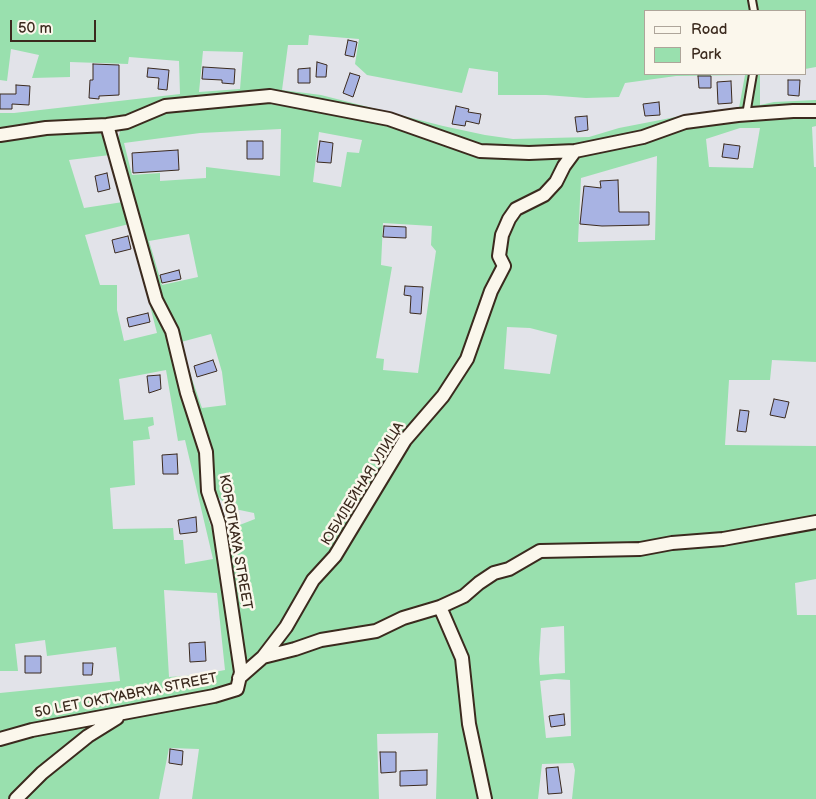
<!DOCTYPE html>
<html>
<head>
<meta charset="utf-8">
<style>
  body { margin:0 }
  #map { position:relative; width:816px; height:799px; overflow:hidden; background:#e2e3e9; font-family:"Balsamiq Sans",sans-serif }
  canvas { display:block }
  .legend { position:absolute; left:644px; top:10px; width:162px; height:65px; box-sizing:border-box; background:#fbf7ec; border:1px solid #aea59a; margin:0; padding:6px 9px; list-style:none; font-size:15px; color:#3b2a1e }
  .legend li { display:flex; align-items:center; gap:10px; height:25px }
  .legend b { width:25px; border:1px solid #aea59a }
  .scale { position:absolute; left:10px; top:20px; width:86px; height:22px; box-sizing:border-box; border:2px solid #3b2a1e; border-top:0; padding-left:6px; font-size:15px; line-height:18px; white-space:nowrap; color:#3b2a1e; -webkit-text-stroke:4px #fbf7ec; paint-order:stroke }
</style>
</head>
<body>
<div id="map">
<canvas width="816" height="799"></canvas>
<ul class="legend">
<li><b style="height:6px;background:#fbf7ec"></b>Road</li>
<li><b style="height:14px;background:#99e0ae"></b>Park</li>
</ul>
<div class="scale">50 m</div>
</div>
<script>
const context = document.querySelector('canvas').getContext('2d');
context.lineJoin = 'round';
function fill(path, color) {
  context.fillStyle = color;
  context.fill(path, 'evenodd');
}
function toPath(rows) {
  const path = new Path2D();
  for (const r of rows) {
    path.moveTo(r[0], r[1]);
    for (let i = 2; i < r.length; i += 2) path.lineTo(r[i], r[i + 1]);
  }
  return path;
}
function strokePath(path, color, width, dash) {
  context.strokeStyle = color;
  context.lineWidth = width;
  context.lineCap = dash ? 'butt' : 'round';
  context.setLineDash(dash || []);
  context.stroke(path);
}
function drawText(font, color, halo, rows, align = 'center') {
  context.font = font + ' "Balsamiq Sans",sans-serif';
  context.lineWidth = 5;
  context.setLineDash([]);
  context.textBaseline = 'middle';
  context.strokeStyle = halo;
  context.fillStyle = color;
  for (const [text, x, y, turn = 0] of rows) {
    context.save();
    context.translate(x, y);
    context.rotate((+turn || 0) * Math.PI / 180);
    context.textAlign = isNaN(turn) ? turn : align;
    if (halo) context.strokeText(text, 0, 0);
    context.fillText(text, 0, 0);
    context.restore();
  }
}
const green = toPath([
  [0,0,748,0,751,11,645,11,645,74,750,74,743,111,643,135,574,147,480,147,356,110,223,98,126,120,0,130,0,113,14,113,180,94,179,61,129,57,128,64,70,62,70,77,32,78,39,55,11,49,7,81,0,80],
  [309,35,359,39,355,64,367,75,462,93,469,68,498,72,498,95,546,95,586,98,619,97,625,83,676,76,745,75,739,108,691,114,619,128,589,137,513,139,485,135,443,126,321,95,282,90,288,45,308,45],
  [203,51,243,52,240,89,199,92],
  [754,0,816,0,816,67,805,69,805,11,758,11],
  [755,74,760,74,760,105,774,102,816,100,816,109,749,111],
  [264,103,365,119,405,128,440,141,452,149,480,155,533,157,697,124,816,114,816,126,812,127,814,167,816,167,816,362,772,360,770,380,729,380,725,445,816,446,816,579,795,583,797,615,816,615,816,799,572,799,575,770,573,763,542,764,538,799,436,799,438,733,377,734,379,799,192,799,199,749,169,748,159,799,0,799,0,693,120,681,116,647,47,656,45,640,15,644,18,671,0,671,0,138,90,130,101,134,109,144,200,445,209,521,218,544,227,539,237,526,255,519,254,513,230,508,216,495,212,475,158,294,118,141,120,131,126,127,162,113,185,108],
  [740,128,760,128,753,168,709,167,706,139],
  [281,129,280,176,206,167,206,178,160,181,160,173,132,175,124,143,200,133],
  [319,132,362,140,359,153,347,152,341,187,313,182],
  [110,155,123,202,84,208,69,160],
  [657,156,655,240,578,242,581,178],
  [383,223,432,226,431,245,436,251,418,373,383,370,384,359,376,358,392,267,381,265],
  [129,224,157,333,124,341,117,310,117,285,100,285,85,235],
  [189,234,198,277,162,285,149,241],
  [507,327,530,328,557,335,550,374,504,369],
  [211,334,222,372,226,405,202,408,184,356,181,342],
  [166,370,178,441,185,440,213,559,185,564,183,540,174,540,173,528,113,529,110,488,135,485,133,441,150,439,148,427,154,425,153,417,124,420,119,379],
  [164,590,217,593,225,670,199,675,169,677],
  [564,626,565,673,540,675,539,659,541,628],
  [555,679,570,680,571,736,546,738,540,681]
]);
const building = toPath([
  [348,40,357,42,354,57,345,55,348,40],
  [317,62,327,65,326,77,316,77,317,62],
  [93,64,119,65,119,95,99,96,99,99,89,98,90,80,93,80,93,64],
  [203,67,235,69,234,84,222,83,222,80,202,79,203,67],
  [148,68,169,70,167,90,158,89,159,78,147,77,148,68],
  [310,68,310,83,298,83,298,69,310,68],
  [350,73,360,76,353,97,343,93,350,73],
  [698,76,711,76,711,88,699,88,698,76],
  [788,80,800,80,799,96,788,95,788,80],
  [731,81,732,103,718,104,717,82,731,81],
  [16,85,30,86,29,105,12,104,12,109,0,109,0,94,16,94,16,85],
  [659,102,660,115,645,116,643,104,659,102],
  [456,106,469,109,468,112,481,114,479,124,466,121,465,126,452,124,456,106],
  [587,116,588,130,577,132,575,117,587,116],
  [247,141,263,141,263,159,247,159,247,141],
  [320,141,333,143,331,163,317,162,320,141],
  [724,144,740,146,738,159,722,157,724,144],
  [178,150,179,170,133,173,132,153,178,150],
  [107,173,110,189,98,192,95,176,107,173],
  [618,180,619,212,649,212,649,225,602,226,580,224,584,186,601,188,600,181,618,180],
  [384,226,406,227,406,238,383,237,384,226],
  [128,236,131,249,115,253,112,240,128,236],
  [179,270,181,279,162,283,160,275,179,270],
  [405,286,423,287,421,314,410,313,411,296,404,295,405,286],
  [148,313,150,322,129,327,127,318,148,313],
  [213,360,217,371,197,377,194,366,213,360],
  [160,375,161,389,149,393,147,376,160,375],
  [774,399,789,402,785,418,770,415,774,399],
  [740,410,749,411,746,432,737,431,740,410],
  [177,454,178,474,163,474,162,455,177,454],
  [196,517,197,532,180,534,178,520,196,517],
  [205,642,206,661,190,662,189,643,205,642],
  [25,656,41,656,41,673,25,673,25,656],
  [83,663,93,663,92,675,83,675,83,663],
  [564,714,565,725,551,727,549,716,564,714],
  [170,749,183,751,182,765,169,763,170,749],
  [380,752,396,752,396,772,381,773,380,752],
  [558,767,562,793,548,794,546,768,558,767],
  [427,770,427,785,400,786,400,771,427,770]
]);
const service = toPath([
  [752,0,754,11],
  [746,115,753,74]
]);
const minor = toPath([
  [0,135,46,128,107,125,127,122,165,106,270,96,389,119,480,151,529,153,575,151,643,137,685,122,738,115,793,111,816,111],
  [440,607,462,658,469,724,485,799],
  [263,657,286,627,313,580,335,556,405,440,443,396,467,359,491,291,504,266,499,256,502,235,509,219,516,209,544,195,556,182,564,166,575,151],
  [239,678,263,657,295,649,321,640,376,631,403,618,440,607,464,596,479,583,494,573,509,569,540,551,640,549,672,543,723,539,816,522],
  [0,739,32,730,214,696,237,689,241,672,219,524,208,491,206,452,187,393,172,331,156,300,107,125],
  [16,799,42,773,88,736,117,718]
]);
const streetNames = [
  ["ЮБИЛЕЙНАЯ УЛИЦА",363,484,-58],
  ["KOROTKAYA STREET",235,542,80],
  ["50 LET OKTYABRYA STREET",126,696,-11]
];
fill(green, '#99e0ae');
fill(building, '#a8b3e3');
strokePath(building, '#3b2a1e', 1);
strokePath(service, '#3b2a1e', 10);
strokePath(minor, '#3b2a1e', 16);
strokePath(service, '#fbf7ec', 6);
strokePath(minor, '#fbf7ec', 12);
drawText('14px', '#3b2a1e', '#fbf7ec', streetNames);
</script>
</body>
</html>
